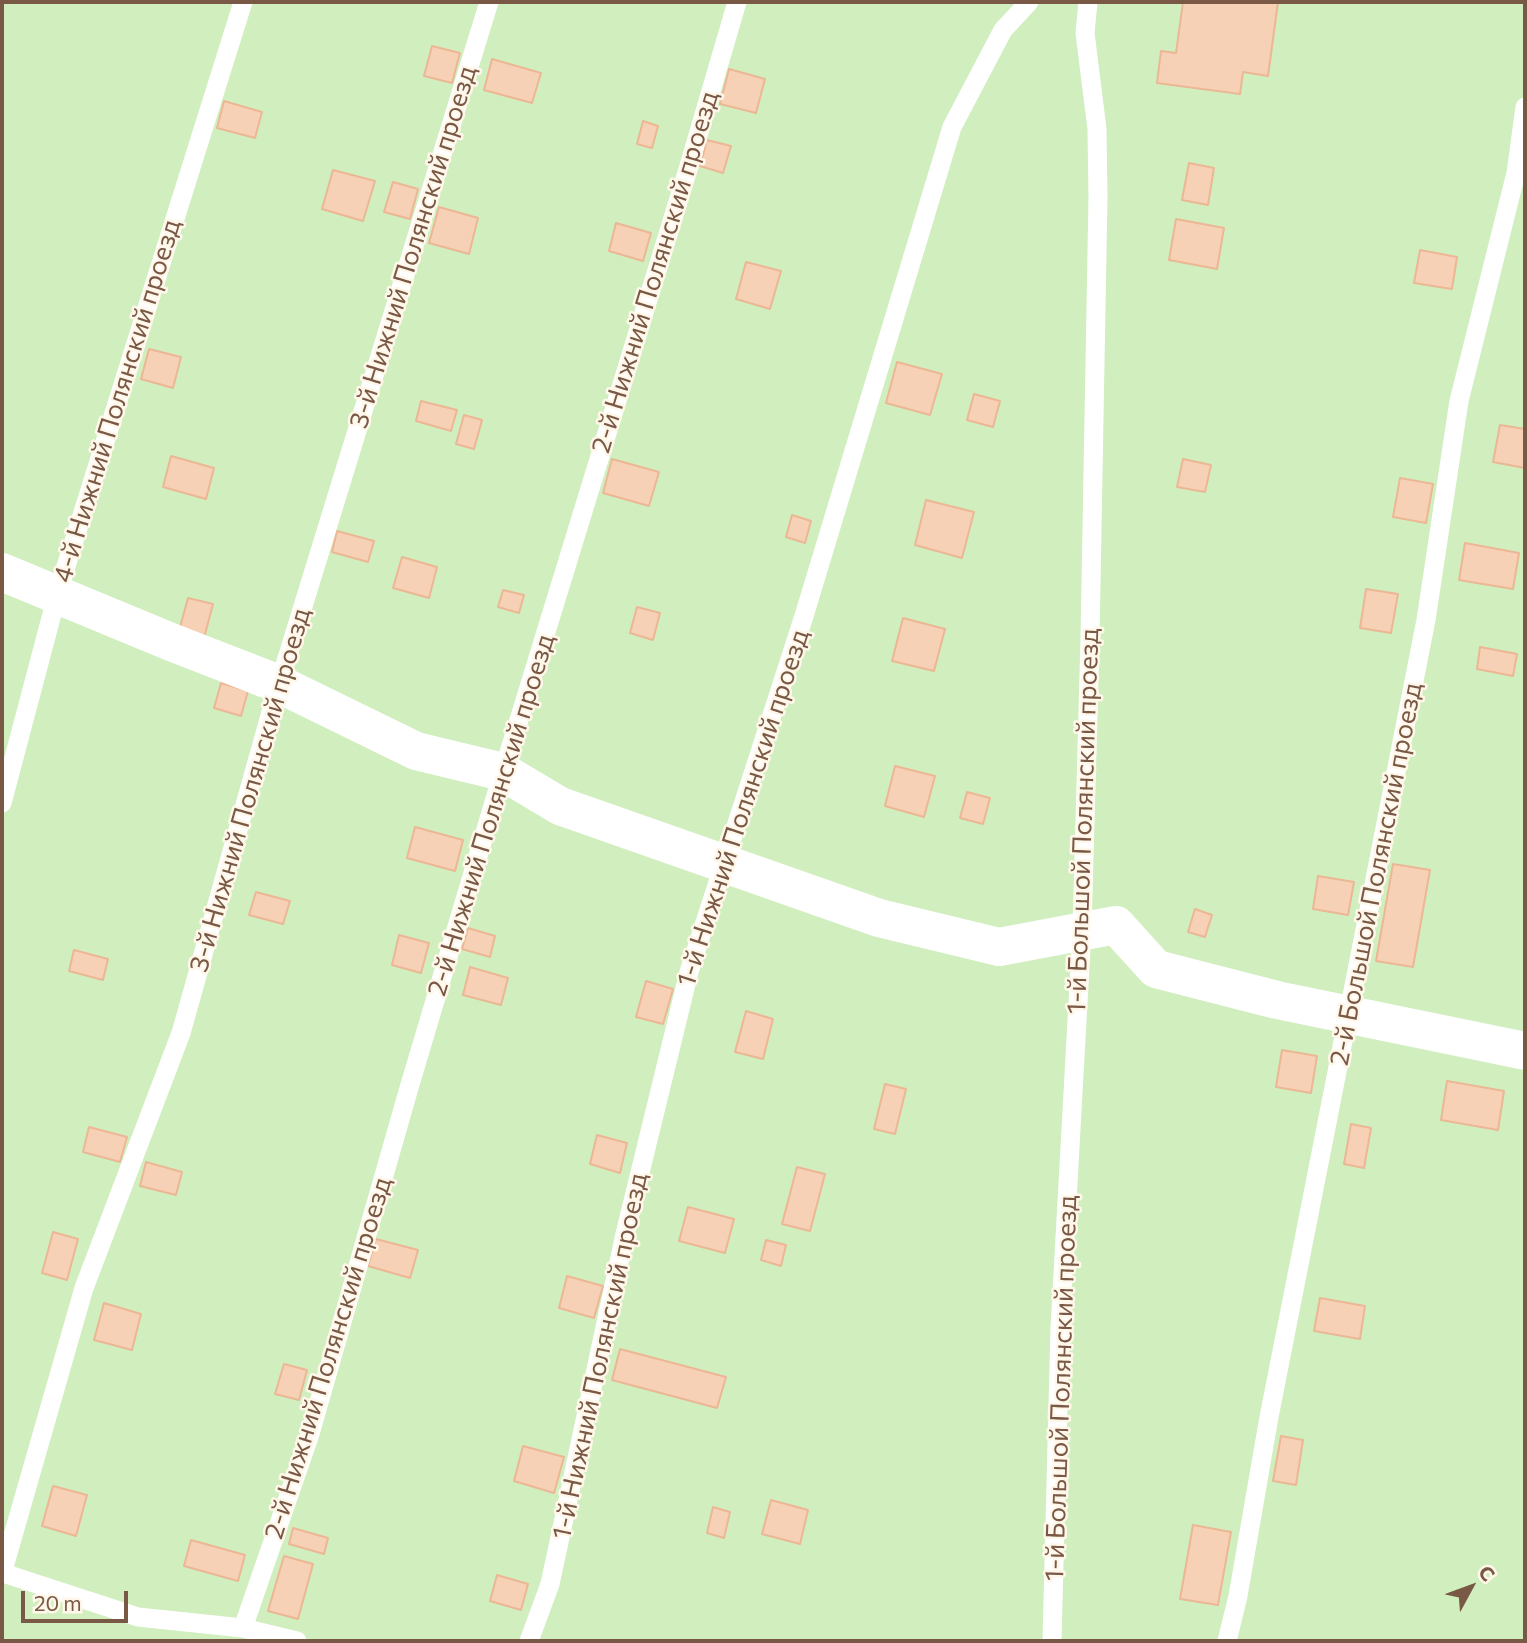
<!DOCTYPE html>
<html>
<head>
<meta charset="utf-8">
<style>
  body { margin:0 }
  #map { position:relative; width:1527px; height:1643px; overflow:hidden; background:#fff4e2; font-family:Commissioner,sans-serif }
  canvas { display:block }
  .frame { position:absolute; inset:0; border:4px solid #795845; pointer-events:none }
  .north { position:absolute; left:1436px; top:1552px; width:70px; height:70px; -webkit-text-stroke:5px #fff7ea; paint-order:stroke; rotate:49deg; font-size:19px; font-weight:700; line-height:28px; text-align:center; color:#795845 }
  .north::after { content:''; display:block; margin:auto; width:24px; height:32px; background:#795845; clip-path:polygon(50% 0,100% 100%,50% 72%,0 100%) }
  .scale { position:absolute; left:21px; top:1591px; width:107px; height:32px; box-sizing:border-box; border:4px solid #795845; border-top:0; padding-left:9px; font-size:21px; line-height:24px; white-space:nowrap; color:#795845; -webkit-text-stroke:5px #fff7ea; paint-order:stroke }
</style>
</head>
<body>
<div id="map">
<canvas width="1527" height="1643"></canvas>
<div class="frame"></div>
<div class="north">С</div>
<div class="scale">20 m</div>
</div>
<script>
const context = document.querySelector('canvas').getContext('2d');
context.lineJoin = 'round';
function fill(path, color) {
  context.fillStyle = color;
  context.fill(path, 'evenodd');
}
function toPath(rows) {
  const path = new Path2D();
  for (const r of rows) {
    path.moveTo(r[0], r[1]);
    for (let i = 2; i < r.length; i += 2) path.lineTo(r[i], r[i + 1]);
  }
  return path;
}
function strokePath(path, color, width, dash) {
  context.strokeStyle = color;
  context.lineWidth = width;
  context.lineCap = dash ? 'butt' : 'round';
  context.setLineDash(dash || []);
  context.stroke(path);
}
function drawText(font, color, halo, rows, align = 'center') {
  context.font = font + ' Commissioner,sans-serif';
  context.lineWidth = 5;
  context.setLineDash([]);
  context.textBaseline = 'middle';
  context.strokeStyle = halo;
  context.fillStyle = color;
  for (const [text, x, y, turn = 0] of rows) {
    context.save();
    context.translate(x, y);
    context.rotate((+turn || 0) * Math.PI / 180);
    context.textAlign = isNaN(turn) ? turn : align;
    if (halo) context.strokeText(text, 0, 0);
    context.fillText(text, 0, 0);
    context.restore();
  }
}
const green = toPath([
  [2,2,1525,2,1525,1641,2,1641]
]);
const building = toPath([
  [1183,2,1278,2,1268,76,1243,72,1240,94,1157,83,1161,51,1176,53,1183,2],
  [432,46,460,53,452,83,424,76,432,46],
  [492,59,541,73,532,103,484,90,492,59],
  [729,69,765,79,756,113,720,104,729,69],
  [224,101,262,112,255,138,217,128,224,101],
  [643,121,658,126,652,148,637,144,643,121],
  [707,140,731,146,723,173,700,166,707,140],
  [1189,163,1214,168,1208,205,1182,200,1189,163],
  [333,170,375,181,363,221,322,209,333,170],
  [393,182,418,189,410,219,384,212,393,182],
  [439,207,478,218,469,254,429,243,439,207],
  [1176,219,1224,228,1217,269,1169,260,1176,219],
  [616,223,651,233,643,261,609,251,616,223],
  [1420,250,1457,257,1452,289,1414,283,1420,250],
  [746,262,781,271,770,309,736,299,746,262],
  [149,349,181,357,173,388,141,379,149,349],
  [897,362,942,374,930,415,886,403,897,362],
  [974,394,1000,401,993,427,967,420,974,394],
  [421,401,457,410,451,431,416,421,421,401],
  [464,415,482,420,474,449,456,444,464,415],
  [1500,425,1525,429,1525,468,1493,462,1500,425],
  [171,456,214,468,206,499,163,487,171,456],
  [612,459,659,472,649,506,603,493,612,459],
  [1183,459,1211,465,1205,492,1177,487,1183,459],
  [1400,478,1433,484,1426,523,1393,517,1400,478],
  [926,500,974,512,962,558,915,545,926,500],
  [792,515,811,521,805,543,786,537,792,515],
  [337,531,374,541,368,562,332,552,337,531],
  [1465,543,1519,553,1513,589,1459,580,1465,543],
  [402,557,437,567,429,598,393,588,402,557],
  [1366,589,1398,594,1391,633,1360,628,1366,589],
  [503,590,524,595,519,613,498,607,503,590],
  [188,598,213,604,204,638,179,631,188,598],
  [637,607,660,613,653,640,630,633,637,607],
  [903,618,945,629,934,671,892,661,903,618],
  [1480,647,1517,654,1513,676,1477,669,1480,647],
  [221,683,248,691,241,716,214,708,221,683],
  [895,766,935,776,924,817,885,806,895,766],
  [967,792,990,798,983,824,960,818,967,792],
  [415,827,463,840,455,871,407,858,415,827],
  [1393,864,1430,870,1413,967,1376,961,1393,864],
  [1318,876,1354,882,1348,915,1313,909,1318,876],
  [256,892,290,901,283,924,249,915,256,892],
  [1195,909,1212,915,1205,937,1188,932,1195,909],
  [468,928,495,936,490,957,462,949,468,928],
  [399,935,429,943,421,973,392,965,399,935],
  [74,950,108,959,103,980,69,971,74,950],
  [470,967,508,978,501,1005,463,995,470,967],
  [646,981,673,989,663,1024,636,1017,646,981],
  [746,1011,773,1019,763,1059,735,1052,746,1011],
  [1282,1050,1317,1056,1311,1093,1276,1087,1282,1050],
  [1447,1081,1504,1091,1498,1130,1441,1120,1447,1081],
  [885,1084,906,1089,895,1134,874,1129,885,1084],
  [1351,1124,1371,1128,1364,1168,1344,1164,1351,1124],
  [89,1127,127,1137,120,1162,83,1152,89,1127],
  [597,1135,627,1143,620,1173,590,1164,597,1135],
  [146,1162,182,1172,176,1195,140,1186,146,1162],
  [797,1167,825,1174,810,1231,782,1224,797,1167],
  [688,1207,734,1219,725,1253,679,1241,688,1207],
  [53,1232,78,1239,67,1280,42,1273,53,1232],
  [376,1239,418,1250,410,1278,368,1266,376,1239],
  [766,1240,786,1245,781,1266,761,1260,766,1240],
  [567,1276,603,1286,594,1318,559,1308,567,1276],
  [1320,1298,1365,1306,1360,1339,1314,1331,1320,1298],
  [104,1303,141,1314,132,1350,94,1340,104,1303],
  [620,1349,726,1377,717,1408,612,1380,620,1349],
  [284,1364,307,1370,299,1400,275,1394,284,1364],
  [1281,1436,1303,1440,1296,1485,1273,1481,1281,1436],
  [523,1446,564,1457,554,1493,514,1481,523,1446],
  [53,1486,87,1495,76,1536,42,1526,53,1486],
  [771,1500,808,1510,800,1544,762,1534,771,1500],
  [713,1507,730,1512,724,1538,707,1533,713,1507],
  [1193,1525,1231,1532,1218,1605,1180,1599,1193,1525],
  [293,1528,328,1538,324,1554,289,1544,293,1528],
  [191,1540,245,1555,238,1581,184,1566,191,1540],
  [284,1556,313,1564,298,1619,268,1611,284,1556],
  [497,1575,528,1584,521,1610,490,1601,497,1575]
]);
const service = toPath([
  [2,803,57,595,243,2],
  [3,1573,138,1617,243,1628,297,1641],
  [2,1574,84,1288,181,1033,276,694,489,2],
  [243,1628,310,1434,409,1088,503,772,689,166,737,2],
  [529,1641,550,1584,625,1234,689,972,804,616,952,127,1003,30,1029,2],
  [1052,1641,1060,1328,1082,930,1090,639,1098,197,1097,129,1085,33,1088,2],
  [1227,1641,1238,1596,1269,1417,1426,620,1459,401,1516,173,1525,107]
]);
const minor = toPath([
  [2,572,171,642,279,684,416,751,503,772,560,806,879,918,999,947,1116,925,1156,969,1277,1000,1525,1051]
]);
const streetNames = [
  ["3-й Нижний Полянский проезд",413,247,-73],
  ["2-й Нижний Полянский проезд",655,272,-73],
  ["4-й Нижний Полянский проезд",117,401,-73],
  ["3-й Нижний Полянский проезд",250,790,-74],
  ["1-й Нижний Полянский проезд",743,808,-72],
  ["2-й Нижний Полянский проезд",491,815,-73],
  ["1-й Большой Полянский проезд",1083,821,-88],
  ["2-й Большой Полянский проезд",1376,874,-79],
  ["1-й Нижний Полянский проезд",600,1356,-78],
  ["2-й Нижний Полянский проезд",328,1358,-73],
  ["1-й Большой Полянский проезд",1061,1388,-88]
];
fill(green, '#d1eebf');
fill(building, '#f7d1b6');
strokePath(building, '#ebb795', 2);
strokePath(service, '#fff', 19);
strokePath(minor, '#fff', 38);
drawText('26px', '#795845', '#fff7ea', streetNames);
</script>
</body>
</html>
